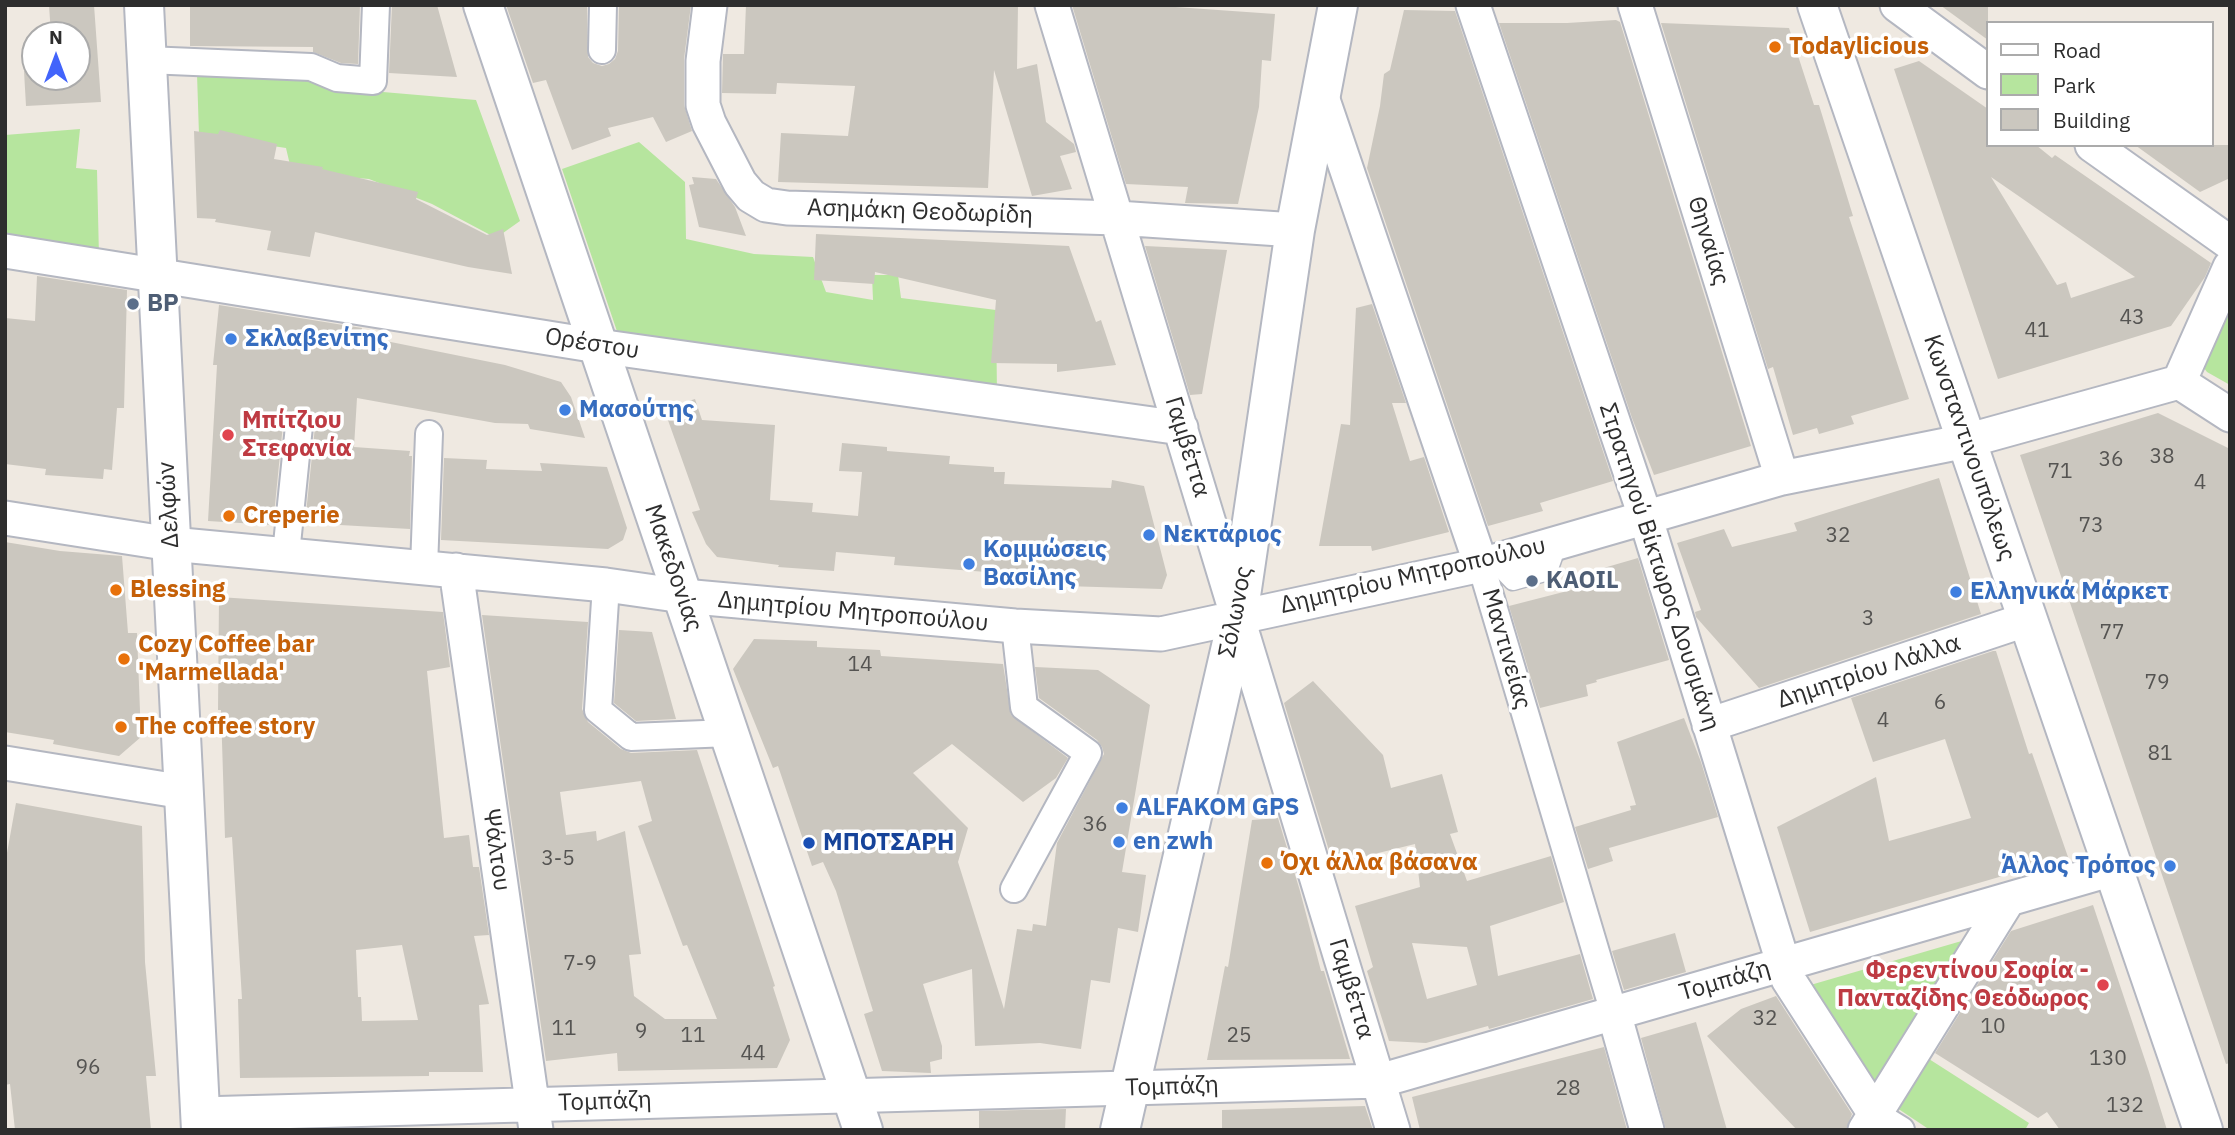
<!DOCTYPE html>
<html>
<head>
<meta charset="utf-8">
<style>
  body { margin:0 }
  #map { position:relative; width:2235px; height:1135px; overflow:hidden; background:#efe9e1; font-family:"IBM Plex Sans",sans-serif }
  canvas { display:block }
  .frame { position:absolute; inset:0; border:7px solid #2e2e2e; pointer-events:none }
  .legend { position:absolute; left:1986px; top:21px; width:228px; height:126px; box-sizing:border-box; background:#fff; border:2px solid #ababab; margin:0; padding:9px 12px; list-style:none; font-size:21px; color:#2e2e2e }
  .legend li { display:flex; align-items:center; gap:14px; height:35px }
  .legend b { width:35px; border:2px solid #ababab }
  .north { position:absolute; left:21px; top:21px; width:70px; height:70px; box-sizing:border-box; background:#fff; border:2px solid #ababab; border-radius:50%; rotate:0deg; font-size:19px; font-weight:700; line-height:28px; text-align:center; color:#2e2e2e }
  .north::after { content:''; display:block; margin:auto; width:24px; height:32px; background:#4264fb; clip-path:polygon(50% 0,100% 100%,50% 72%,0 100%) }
</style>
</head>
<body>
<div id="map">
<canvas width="2235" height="1135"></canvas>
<div class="frame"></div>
<ul class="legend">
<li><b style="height:9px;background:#fff"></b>Road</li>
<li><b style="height:19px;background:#b6e59e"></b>Park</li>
<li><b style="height:19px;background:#cbc7bf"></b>Building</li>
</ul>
<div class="north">N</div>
</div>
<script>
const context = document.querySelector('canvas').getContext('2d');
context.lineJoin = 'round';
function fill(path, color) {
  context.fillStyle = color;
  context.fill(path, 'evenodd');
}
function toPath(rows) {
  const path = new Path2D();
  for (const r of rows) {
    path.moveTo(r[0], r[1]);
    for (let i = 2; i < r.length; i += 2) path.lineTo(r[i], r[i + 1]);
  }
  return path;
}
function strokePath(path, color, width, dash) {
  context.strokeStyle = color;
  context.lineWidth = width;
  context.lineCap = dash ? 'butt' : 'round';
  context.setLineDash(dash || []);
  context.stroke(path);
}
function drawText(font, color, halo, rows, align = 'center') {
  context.font = font + ' "IBM Plex Sans",sans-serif';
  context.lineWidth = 7;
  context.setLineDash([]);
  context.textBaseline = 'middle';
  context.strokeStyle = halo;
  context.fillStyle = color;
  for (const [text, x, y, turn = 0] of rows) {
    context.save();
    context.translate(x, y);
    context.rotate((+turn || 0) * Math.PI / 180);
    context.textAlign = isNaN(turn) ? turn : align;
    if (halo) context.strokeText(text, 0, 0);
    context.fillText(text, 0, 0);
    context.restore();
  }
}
const green = toPath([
  [197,74,308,75,341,91,383,92,476,100,520,221,496,238,432,204,369,179,345,177,290,165,286,148,199,135],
  [80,129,76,168,97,170,99,257,5,243,5,135],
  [639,142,685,182,686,239,754,254,813,257,826,292,873,300,872,275,898,275,901,298,996,310,997,395,622,346,562,169],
  [2230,293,2230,385,2207,372,2197,359],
  [1965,940,1875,1084,1807,986],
  [1929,1059,2029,1123,2025,1130,1930,1130,1897,1108]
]);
const building = toPath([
  [49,5,94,5,101,102,26,106,24,71,35,71,35,77,77,77,77,35,51,35],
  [190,5,360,5,358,64,341,63,313,52,313,47,190,46],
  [392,5,437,5,457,77,389,73],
  [506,5,587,5,588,57,593,63,602,66,609,64,615,59,618,51,619,5,691,5,684,59,684,105,692,131,666,142,653,117,608,128,611,136,572,150,546,80,533,83],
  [746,5,1018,5,1017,69,1037,64,1046,122,1074,144,1076,152,1060,156,1072,189,1032,196,994,70,988,188,778,182,781,133,848,136,855,86,777,83,776,94,722,93,723,54,744,54],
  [1072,5,1147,5,1275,14,1271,61,1262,60,1259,107,1238,204,1185,203,1188,187,1126,184],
  [1940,5,1988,5,1988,40],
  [1404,10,1455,11,1613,481,1540,503,1543,511,1488,526,1367,168,1380,106,1384,74,1390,70],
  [1616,20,1620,22,1751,446,1654,475,1632,418,1499,23,1567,23],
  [1661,23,1789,28,1814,105,1819,105,1853,216,1849,217,1909,399,1851,416,1854,424,1819,434,1817,428,1793,435,1773,367,1768,369],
  [1919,61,1988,109,1988,145,2036,145,2052,158,2055,155,2211,263,2205,277,2171,326,1998,379,1894,69],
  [1991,177,2020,197,2135,277,2071,298,2066,282,2057,285],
  [220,130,277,144,274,159,323,167,322,169,418,192,416,199,487,235,503,229,512,274,468,267,315,232,310,257,267,250,271,231,215,222,216,219,197,218,194,131,218,134],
  [2135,145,2230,145,2230,178,2200,192],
  [692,177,716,179,735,207,746,236,699,227,689,185,694,184],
  [816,234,1069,246,1096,322,1101,320,1116,365,1057,372,1057,364,991,363,996,300,875,272,874,284,814,280],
  [1145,246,1227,250,1202,394,1190,395],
  [37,276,127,290,124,408,117,408,112,470,104,469,103,479,45,475,46,469,5,464,5,318,35,321],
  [1372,304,1406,403,1392,403,1410,461,1424,457,1449,532,1372,551,1371,546,1319,546,1341,424,1350,425,1356,308],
  [219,305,362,328,361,336,505,365,561,382,571,397,585,438,530,429,528,424,495,423,357,398,354,447,410,451,409,456,412,456,410,529,305,523,315,427,313,419,308,413,301,410,293,411,287,416,283,424,273,525,208,521,217,365,213,365],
  [695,399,702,420,775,425,770,500,813,503,812,512,858,516,862,472,839,471,842,443,887,447,887,451,950,456,949,464,994,467,994,472,1005,472,1004,484,1111,488,1112,480,1144,486,1167,575,1162,589,1000,584,1000,573,894,565,895,557,836,552,834,571,778,567,779,565,717,557,706,544,692,512,700,510,664,409],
  [2158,413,2230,449,2230,1063,2226,1064,2020,455],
  [444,458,487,460,486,469,542,471,540,463,607,467,627,528,623,540,608,549,441,540],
  [1939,478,1981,614,1759,688,1696,617,1695,612,1701,610,1677,543,1724,529,1732,547,1797,531,1794,523],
  [5,542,60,551,122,556,128,633,137,633,141,737,119,756,53,744,54,740,5,732],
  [1638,558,1669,660,1596,680,1597,682,1586,685,1588,696,1540,708,1509,606,1579,588,1576,576],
  [219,597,443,612,450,667,427,671,444,838,469,835,473,867,479,867,489,935,474,936,489,1004,479,1005,483,1072,429,1072,429,1076,240,1078,238,999,242,999,232,837,225,838,221,710,218,710],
  [402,945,418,1020,362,1021,361,997,358,997,356,950],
  [482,615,588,622,582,709,588,722,621,749,631,753,697,750,775,986,773,987,790,1040,777,1068,618,1071,617,1053,546,1061],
  [641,781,652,821,638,826,683,946,687,945,717,1019,665,1019,634,996,629,955,641,954,625,831,597,841,596,831,566,835,560,792],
  [619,630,652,632,676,719,636,721,614,703],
  [754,639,817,641,817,647,880,650,881,656,1003,664,1011,715,1068,758,1056,778,1023,802,952,744,913,773,968,828,958,862,1004,1009,1017,929,1032,931,1033,924,1046,926,1057,843,1104,754,1102,747,1097,740,1039,698,1035,667,1098,670,1150,705,1122,872,1146,875,1138,932,1118,928,1110,983,1091,980,1081,1049,1040,1043,975,1046,972,969,923,984,942,1046,942,1059,930,1062,931,1073,882,1071,864,1014,873,1011,836,891,823,862,812,866,778,766,773,768,733,669],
  [1993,651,1996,651,2029,754,2032,753,2068,857,1810,932,1777,827,1876,777,1889,841,1971,818,1945,739,1873,762,1851,698],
  [1313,681,1383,755,1391,788,1442,774,1458,832,1450,834,1467,881,1551,856,1564,902,1490,926,1498,976,1580,954,1593,999,1489,1029,1488,1026,1426,1043,1389,1041,1367,971,1373,967,1355,906,1420,887,1415,844,1366,856,1330,854,1284,703],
  [1412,943,1467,947,1477,985,1427,999],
  [1684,718,1701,762,1718,817,1609,848,1613,861,1588,869,1575,827,1631,810,1630,806,1636,805,1617,742],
  [16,803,142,826,145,962,156,1076,146,1076,151,1130,15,1130,10,1084,5,1085,5,864],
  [1278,818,1300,891,1321,971,1324,971,1350,1059,1207,1060,1225,966,1228,967,1252,820],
  [2093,905,2149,1072,2167,1130,2060,1130,2047,1112,2038,1118,1935,1053,2011,931],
  [1675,933,1686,972,1624,990,1612,951],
  [1776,996,1852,1114,1846,1130,1797,1130,1707,1036,1741,1009],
  [1696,1022,1727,1130,1666,1130,1641,1038],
  [1604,1047,1627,1130,1420,1130,1412,1097],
  [1365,1106,1373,1130,1222,1130,1222,1110],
  [1066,1109,1065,1130,979,1130,979,1111]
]);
const service = toPath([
  [1494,561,1513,581,1548,571,1553,557]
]);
const pedestrian = toPath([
  [602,50,603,5],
  [147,60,311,67,337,78,373,81,376,5],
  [286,554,299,426],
  [1481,565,1614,1013],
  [424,567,429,434],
  [606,585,598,710,631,737,729,733],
  [1014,889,1088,753,1024,707,1015,626],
  [1875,1114,1901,1130]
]);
const minor = toPath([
  [710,5,703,61,703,105,709,123,740,183,751,196,766,205,787,208,1117,218,1295,230],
  [1052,5,1393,1130],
  [1473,5,1645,516,1788,979,1875,1114],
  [1635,5,1782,478],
  [1897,5,1988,72],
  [1321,94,1481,565],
  [2092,145,2230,243],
  [5,251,598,346,1181,428],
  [2179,382,2230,267],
  [2179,382,2230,415],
  [5,518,171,544,606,585,683,596,1015,626,1161,634,1481,565,1782,478,1966,441,2179,382],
  [456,570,536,1130],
  [1709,725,2028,619],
  [5,763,184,792],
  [1614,1013,1647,1130],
  [200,1114,1379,1081,2113,869],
  [1865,1130,2008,900]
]);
const tertiary = toPath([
  [483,5,863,1130],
  [1817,5,2203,1130],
  [1120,1130,1238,616,1295,230,1338,5]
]);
const secondary = toPath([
  [144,5,201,1130]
]);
const markers = [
  [1775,47,7,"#e8710a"],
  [133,304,7,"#5c6f8a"],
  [231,339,7,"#3f7fe0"],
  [565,410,7,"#3f7fe0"],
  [228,435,7,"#e0444e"],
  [229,516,7,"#e8710a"],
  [1149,535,7,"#3f7fe0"],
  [969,564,7,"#3f7fe0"],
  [1532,581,7,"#5c6f8a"],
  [116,590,7,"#e8710a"],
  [1956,592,7,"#3f7fe0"],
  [124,659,7,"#e8710a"],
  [121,727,7,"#e8710a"],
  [1122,808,7,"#3f7fe0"],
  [1119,842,7,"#3f7fe0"],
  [809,843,7,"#1a4fb4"],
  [1267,863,7,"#e8710a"],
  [2170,866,7,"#3f7fe0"],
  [2103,985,7,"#e0444e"]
];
const numberNames = [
  ["43",2132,318],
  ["41",2037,331],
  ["38",2162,457],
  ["36",2111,460],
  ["71",2060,472],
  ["4",2200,483],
  ["73",2091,526],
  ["32",1838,536],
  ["3",1868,619],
  ["77",2112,633],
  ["14",860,665],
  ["79",2157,683],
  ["6",1940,703],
  ["4",1883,721],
  ["81",2160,754],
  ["36",1095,825],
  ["3-5",558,859],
  ["7-9",580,964],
  ["32",1765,1019],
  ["10",1993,1027],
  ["11",564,1029],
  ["9",641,1032],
  ["11",693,1036],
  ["25",1239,1036],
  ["44",753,1054],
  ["130",2108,1059],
  ["96",88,1068],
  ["28",1568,1089],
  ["132",2125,1106]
];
const foodNames = [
  ["Todaylicious",1789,47],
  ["Creperie",243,516],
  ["Blessing",130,590],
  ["Cozy Coffee bar",138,645],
  ["'Marmellada'",138,673],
  ["The coffee story",135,727],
  ["Όχι άλλα βάσανα",1281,863]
];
const streetNames = [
  ["Ασημάκη Θεοδωρίδη",920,212,2],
  ["Θηναίας",1708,241,73],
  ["Ορέστου",592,344,9],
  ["Γαμβέττα",1187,447,73],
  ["Κωνσταντινουπόλεως",1969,448,71],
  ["Δελφών",169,505,-93],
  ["Στρατηγού Βίκτωρος Δουσμάνη",1659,567,72],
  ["Μακεδονίας",673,568,71],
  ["Δημητρίου Μητροπούλου",1413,576,-13],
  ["Δημητρίου Μητροπούλου",853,612,5],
  ["Σόλωνος",1236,612,-79],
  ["Μαντινείας",1506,649,74],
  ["Δημητρίου Λάλλα",1869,672,-18],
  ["Ψάλτου",496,850,82],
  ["Τομπάζη",1725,981,-16],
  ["Γαμβέττα",1351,989,73],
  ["Τομπάζη",1172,1087,-2],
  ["Τομπάζη",605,1102,-2]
];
const serviceNames = [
  ["BP",147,304],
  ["KAOIL",1546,581]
];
const shopNames = [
  ["Σκλαβενίτης",245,339],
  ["Μασούτης",579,410],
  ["Νεκτάριος",1163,535],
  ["Κομμώσεις",983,550],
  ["Βασίλης",983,578],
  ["Ελληνικά Μάρκετ",1970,592],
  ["ALFAKOM GPS",1136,808],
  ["en zwh",1133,842],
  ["Άλλος Τρόπος",2156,866,"right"]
];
const healthNames = [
  ["Μπίτζιου",242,421],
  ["Στεφανία",242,449],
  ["Φερεντίνου Σοφία -",2089,971,"right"],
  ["Πανταζίδης Θεόδωρος",2089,999,"right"]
];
const transitNames = [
  ["ΜΠΟΤΣΑΡΗ",823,843]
];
fill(green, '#b6e59e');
fill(building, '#cbc7bf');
strokePath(service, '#b4b7c1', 21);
strokePath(pedestrian, '#b4b7c1', 30);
strokePath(minor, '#b4b7c1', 37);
strokePath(tertiary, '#b4b7c1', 42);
strokePath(secondary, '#b4b7c1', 42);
strokePath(service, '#fff', 18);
strokePath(pedestrian, '#fff', 26);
strokePath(minor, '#fff', 33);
strokePath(tertiary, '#fff', 38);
strokePath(secondary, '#fff', 38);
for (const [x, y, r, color] of markers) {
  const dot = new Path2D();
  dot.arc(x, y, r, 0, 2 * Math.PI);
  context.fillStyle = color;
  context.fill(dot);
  strokePath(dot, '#fff', 2.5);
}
drawText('21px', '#555452', null, numberNames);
drawText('bold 24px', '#c56008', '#fff', foodNames, 'left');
drawText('24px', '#2e2e2e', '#fff', streetNames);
drawText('bold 24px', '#4e5e75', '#fff', serviceNames, 'left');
drawText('bold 24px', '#366cbe', '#fff', shopNames, 'left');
drawText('bold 24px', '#be3a42', '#fff', healthNames, 'left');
drawText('bold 24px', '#164399', '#fff', transitNames, 'left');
</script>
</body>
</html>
